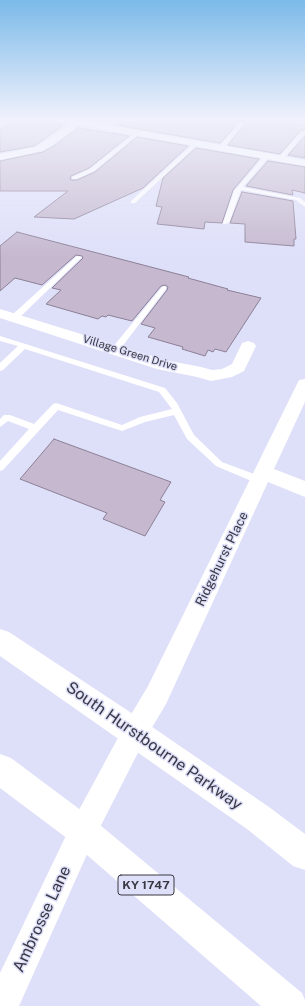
<!DOCTYPE html>
<html>
<head>
<meta charset="utf-8">
<style>
  body { margin:0 }
  canvas { display:block; background:#dedff9 }
</style>
</head>
<body>
<canvas width="305" height="1006"></canvas>
<script>
const context = document.querySelector('canvas').getContext('2d');
context.lineJoin = 'round';
function fill(path, color) {
  context.fillStyle = color;
  context.fill(path, 'evenodd');
}
function toPath(rows) {
  const path = new Path2D();
  for (const r of rows) {
    path.moveTo(r[0], r[1]);
    for (let i = 2; i < r.length; i += 2) path.lineTo(r[i], r[i + 1]);
  }
  return path;
}
function strokePath(path, color, width, dash) {
  context.strokeStyle = color;
  context.lineWidth = width;
  context.lineCap = dash ? 'butt' : 'round';
  context.setLineDash(dash || []);
  context.stroke(path);
}
function drawText(font, color, halo, rows, align = 'center') {
  context.font = font + ' "Public Sans",sans-serif';
  context.lineWidth = 3;
  context.setLineDash([]);
  context.textBaseline = 'middle';
  context.strokeStyle = halo;
  context.fillStyle = color;
  for (const [text, x, y, turn = 0] of rows) {
    context.save();
    context.translate(x, y);
    context.rotate((+turn || 0) * Math.PI / 180);
    context.textAlign = isNaN(turn) ? turn : align;
    if (halo) context.strokeText(text, 0, 0);
    context.fillText(text, 0, 0);
    context.restore();
  }
}
const building = toPath([
  [122,118,256,118,305,126,305,130,301,130,280,154,228,145,245,124,245,122,240,121,220,143,115,125,122,118],
  [24,120,38,123,41,121,64,125,34,146,0,152,0,130,13,123,19,124,24,120],
  [78,128,129,136,89,168,71,176,70,179,72,180,77,180,95,172,137,137,188,146,143,188,74,219,34,217,68,191,0,191,0,161,43,152,54,146,78,128],
  [305,136,305,158,288,155,305,136],
  [196,148,259,159,233,190,222,223,205,222,204,229,157,224,162,207,156,206,163,178,196,148],
  [268,161,305,167,305,193,292,190,293,195,246,186,268,161],
  [242,192,293,201,296,239,294,239,294,246,245,242,245,224,230,223,242,192],
  [17,232,189,277,188,278,228,289,227,290,261,298,226,352,215,349,213,352,208,350,205,356,182,349,183,347,148,337,155,328,141,324,167,290,168,287,165,285,161,286,132,321,108,315,106,317,102,316,98,319,46,304,61,290,52,288,83,258,82,256,76,255,42,285,15,278,0,291,0,246,17,232],
  [54,439,171,482,160,500,165,502,145,536,103,519,107,513,20,479,54,439]
]);
const lane = toPath([
  [240,122,244,123,223,149,219,149,219,147,240,122],
  [302,131,305,131,305,134,282,160,278,160,278,158,302,131],
  [136,132,140,133,94,171,76,179,72,179,72,177,90,169,136,132],
  [195,142,199,143,135,203,131,203,131,201,195,142],
  [265,155,270,156,243,187,300,198,305,202,305,207,296,200,241,190,229,223,224,224,223,223,234,191,265,155],
  [77,256,82,257,18,319,12,319,12,315,77,256],
  [164,286,166,287,166,289,118,352,112,352,112,348,162,287,164,286],
  [0,336,165,388,177,403,194,435,222,462,262,477,264,480,262,483,256,483,216,466,187,439,174,415,145,422,122,431,58,410,3,470,0,471,0,461,29,429,8,421,0,427,0,419,4,415,10,415,34,424,53,404,56,403,122,425,140,417,172,409,159,392,25,349,3,370,0,371,0,363,18,346,0,341,0,336]
]);
const street = toPath([
  [52,118,70,118,305,160,305,166,79,125,53,145,42,151,0,160,0,154,35,147,45,141,69,123,53,120,52,118],
  [0,309,165,360,201,367,212,370,222,369,232,364,242,343,248,341,254,343,256,346,244,371,232,377,211,381,197,377,157,369,0,318,0,309],
  [305,379,305,402,274,469,305,481,305,497,268,482,166,704,144,741,93,841,19,1006,0,1006,0,973,73,821,126,723,148,686,297,384,299,380,305,379]
]);
const primary = toPath([
  [0,629,9,632,145,722,269,807,305,834,305,870,293,866,247,829,0,656,0,629],
  [0,754,11,758,94,820,302,993,305,1000,305,1006,261,1006,72,842,0,788,0,754]
]);
const farStreetnames = [
  ["Village Green Drive",130,353,17]
];
const shields = [
  [146,885,56]
];
const shieldNames = [
  ["KY 1747",146,885]
];
const streetNames = [
  ["Ridgehurst Place",222,559,-64]
];
const nearStreetnames = [
  ["South Hurstbourne Parkway",154,746,35],
  ["Ambrosse Lane",42,919,-65]
];
fill(building, '#c5b8cf');
strokePath(building, '#8c8096', 1);
fill(lane, '#fff');
fill(street, '#fff');
fill(primary, '#fff');
const sky = context.createLinearGradient(0, 0, 0, 259);
sky.addColorStop(0, '#7bbae9');
sky.addColorStop(0.46, '#f0f1fc');
sky.addColorStop(1, '#f0f1fc00');
context.fillStyle = sky;
context.fillRect(0, 0, 305, 259);
drawText('11px', '#383842', '#dedff9', farStreetnames);
for (const [x, y, w] of shields) {
  const box = new Path2D();
  box.roundRect(x - w / 2, y - 10, w, 20, 3);
  context.fillStyle = '#dedff9';
  context.fill(box);
  strokePath(box, '#383842', 1);
}
drawText('bold 12px', '#383842', null, shieldNames);
drawText('13px', '#383842', '#dedff9', streetNames);
drawText('16px', '#383842', '#dedff9', nearStreetnames);
</script>
</body>
</html>
